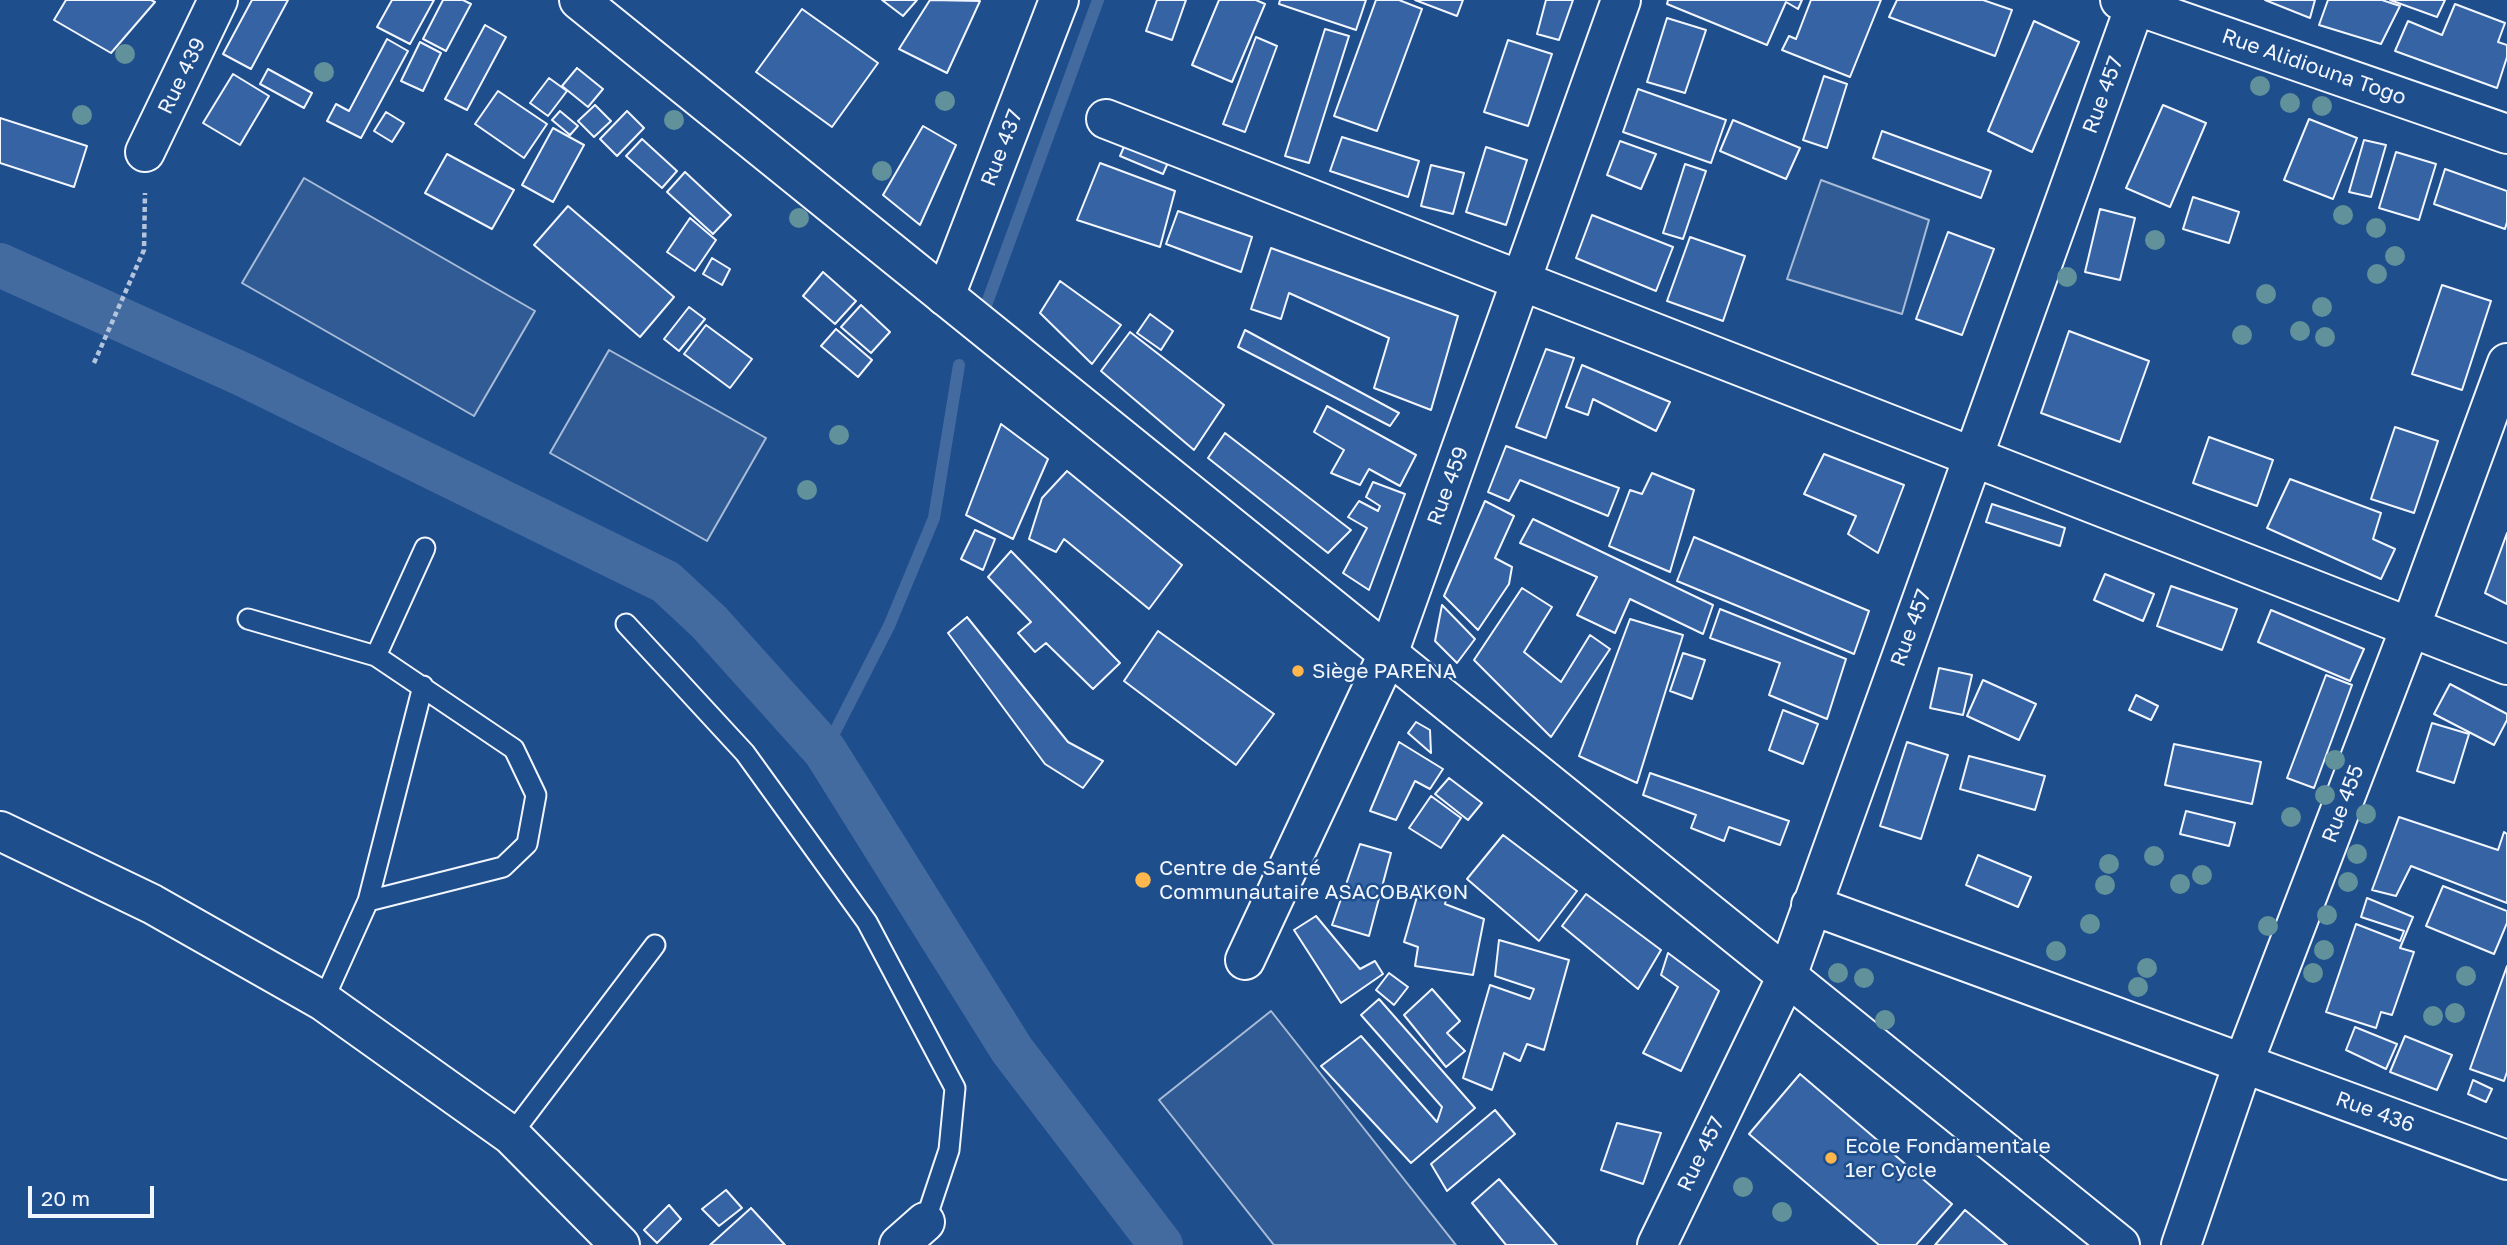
<!DOCTYPE html>
<html>
<head>
<meta charset="utf-8">
<style>
  body { margin:0 }
  #map { position:relative; width:2507px; height:1245px; overflow:hidden; background:#1f4e8c; font-family:"Golos Text",sans-serif }
  canvas { display:block }
  .scale { position:absolute; left:28px; top:1186px; width:126px; height:32px; box-sizing:border-box; border:4px solid #f2f6ff; border-top:0; padding-left:9px; font-size:21px; line-height:24px; white-space:nowrap; color:#f2f6ff; -webkit-text-stroke:5px #1f4e8c; paint-order:stroke }
</style>
</head>
<body>
<div id="map">
<canvas width="2507" height="1245"></canvas>
<div class="scale">20 m</div>
</div>
<script>
const context = document.querySelector('canvas').getContext('2d');
context.lineJoin = 'round';
function fill(path, color) {
  context.fillStyle = color;
  context.fill(path, 'evenodd');
}
function toPath(rows) {
  const path = new Path2D();
  for (const r of rows) {
    path.moveTo(r[0], r[1]);
    for (let i = 2; i < r.length; i += 2) path.lineTo(r[i], r[i + 1]);
  }
  return path;
}
function strokePath(path, color, width, dash) {
  context.strokeStyle = color;
  context.lineWidth = width;
  context.lineCap = dash ? 'butt' : 'round';
  context.setLineDash(dash || []);
  context.stroke(path);
}
function drawText(font, color, halo, rows, align = 'center') {
  context.font = font + ' "Golos Text",sans-serif';
  context.lineWidth = 5;
  context.setLineDash([]);
  context.textBaseline = 'middle';
  context.strokeStyle = halo;
  context.fillStyle = color;
  for (const [text, x, y, turn = 0] of rows) {
    context.save();
    context.translate(x, y);
    context.rotate((+turn || 0) * Math.PI / 180);
    context.textAlign = isNaN(turn) ? turn : align;
    if (halo) context.strokeText(text, 0, 0);
    context.fillText(text, 0, 0);
    context.restore();
  }
}
const green = toPath([
  [304,178,535,311,474,416,242,283,304,178],
  [1821,180,1929,220,1902,314,1787,279,1821,180],
  [609,350,766,438,707,541,550,453,609,350],
  [1271,1011,1456,1245,1274,1245,1159,1100,1271,1011]
]);
const stream = toPath([
  [984,311,1098,0],
  [825,751,889,626,934,518,959,365]
]);
const canal = toPath([
  [0,265,244,375,666,582,709,622,825,751,1012,1050,1161,1245]
]);
const building = toPath([
  [66,0,151,0,155,2,111,53,54,20,66,0],
  [252,0,288,0,251,69,223,54,252,0],
  [392,0,434,0,410,44,377,27,392,0],
  [443,0,463,0,471,4,446,51,423,39,443,0],
  [882,0,917,0,903,16,882,0],
  [930,0,980,1,947,73,899,49,930,0],
  [1157,0,1186,0,1172,40,1146,31,1157,0],
  [1219,0,1256,0,1265,4,1232,82,1192,65,1219,0],
  [1280,0,1366,0,1356,30,1279,4,1280,0],
  [1376,0,1399,0,1422,9,1377,131,1334,116,1376,0],
  [1415,0,1463,0,1457,16,1415,0],
  [1546,0,1573,0,1559,40,1537,34,1546,0],
  [1668,0,1802,0,1798,9,1786,2,1767,45,1667,4,1668,0],
  [1811,0,1881,0,1850,77,1782,50,1789,36,1796,39,1811,0],
  [1897,0,1983,0,2012,10,1995,56,1889,17,1897,0],
  [2265,0,2315,0,2310,18,2265,0],
  [2328,0,2382,0,2400,6,2381,44,2319,25,2328,0],
  [2390,0,2445,0,2437,17,2390,0],
  [2455,4,2505,23,2498,42,2507,45,2507,57,2497,88,2395,51,2408,21,2442,35,2455,4],
  [802,9,878,63,832,127,756,72,802,9],
  [1667,18,1706,30,1685,93,1647,82,1667,18],
  [2034,21,2079,42,2032,152,1988,131,2034,21],
  [485,25,506,37,467,110,445,99,485,25],
  [1325,29,1349,36,1309,163,1285,156,1325,29],
  [1256,37,1277,46,1245,132,1223,124,1256,37],
  [387,39,408,51,361,138,327,121,336,104,349,111,387,39],
  [1508,40,1552,54,1528,126,1484,112,1508,40],
  [420,42,441,53,423,91,401,81,420,42],
  [577,68,603,89,588,107,562,86,577,68],
  [268,69,312,93,304,108,260,84,268,69],
  [233,74,269,96,240,145,203,123,233,74],
  [1824,76,1847,84,1827,148,1803,140,1824,76],
  [549,78,567,91,548,116,530,103,549,78],
  [1638,89,1726,120,1711,163,1623,132,1638,89],
  [498,91,547,124,524,158,475,124,498,91],
  [595,105,611,121,594,137,578,121,595,105],
  [2163,105,2206,123,2170,207,2126,188,2163,105],
  [560,111,578,126,570,135,552,120,560,111],
  [627,111,644,128,617,156,600,139,627,111],
  [386,112,404,123,392,142,374,131,386,112],
  [0,118,87,146,74,187,0,163,0,118],
  [2309,119,2357,138,2333,199,2284,180,2309,119],
  [1733,120,1800,148,1786,179,1720,151,1733,120],
  [923,126,956,145,920,225,883,195,923,126],
  [553,128,584,145,553,202,522,185,553,128],
  [1882,131,1991,171,1981,198,1873,158,1882,131],
  [1342,137,1419,161,1408,197,1330,171,1342,137],
  [642,139,677,171,662,188,626,156,642,139],
  [1127,140,1170,158,1163,174,1120,156,1127,140],
  [2364,140,2386,145,2371,197,2349,192,2364,140],
  [1620,141,1656,154,1641,189,1607,175,1620,141],
  [1486,147,1527,160,1506,225,1466,212,1486,147],
  [2396,152,2436,164,2419,220,2379,208,2396,152],
  [447,154,514,190,492,229,425,193,447,154],
  [1100,163,1175,191,1160,247,1077,220,1100,163],
  [1685,164,1706,171,1683,239,1663,233,1685,164],
  [1431,165,1464,173,1453,214,1421,206,1431,165],
  [2445,169,2507,191,2507,222,2505,229,2434,204,2445,169],
  [685,172,731,215,713,234,667,192,685,172],
  [2193,197,2239,212,2229,243,2183,229,2193,197],
  [568,206,674,297,640,337,534,245,568,206],
  [2100,209,2135,218,2120,280,2085,272,2100,209],
  [1178,211,1252,237,1241,272,1166,244,1178,211],
  [1592,215,1673,247,1656,291,1576,258,1592,215],
  [690,218,716,240,695,271,667,252,690,218],
  [1948,232,1994,249,1962,335,1916,319,1948,232],
  [1690,237,1745,256,1723,321,1667,301,1690,237],
  [1271,248,1458,316,1431,410,1374,388,1389,338,1289,293,1281,319,1251,309,1271,248],
  [712,258,730,269,722,285,703,274,712,258],
  [823,272,856,301,835,324,803,296,823,272],
  [1060,281,1121,325,1092,364,1040,313,1060,281],
  [2442,285,2491,301,2462,390,2412,374,2442,285],
  [861,305,890,332,871,353,841,327,861,305],
  [689,307,705,319,679,351,664,339,689,307],
  [1150,314,1173,331,1161,350,1137,333,1150,314],
  [706,325,752,359,730,388,684,354,706,325],
  [836,329,872,360,858,377,821,346,836,329],
  [1245,330,1399,413,1390,426,1238,347,1245,330],
  [2069,331,2149,361,2120,442,2041,413,2069,331],
  [1130,332,1224,405,1194,450,1101,371,1130,332],
  [1546,349,1574,358,1546,438,1516,427,1546,349],
  [1582,365,1670,402,1656,431,1593,399,1588,415,1566,407,1582,365],
  [1327,406,1416,455,1400,486,1369,469,1360,485,1331,473,1344,450,1314,432,1327,406],
  [1001,424,1048,459,1013,539,966,515,1001,424],
  [2395,427,2438,441,2414,513,2371,499,2395,427],
  [1225,433,1351,530,1328,553,1208,458,1225,433],
  [2209,437,2273,460,2257,506,2193,483,2209,437],
  [1506,446,1619,488,1608,516,1520,480,1509,501,1488,492,1506,446],
  [1824,454,1904,485,1878,553,1848,534,1856,516,1804,494,1824,454],
  [1067,471,1182,565,1149,609,1064,539,1056,552,1029,539,1042,498,1067,471],
  [1652,473,1694,490,1670,572,1609,546,1630,490,1642,494,1652,473],
  [2290,479,2381,513,2373,539,2395,549,2381,579,2267,528,2290,479],
  [1373,482,1405,494,1369,590,1343,573,1367,528,1348,517,1359,501,1378,511,1380,506,1366,497,1373,482],
  [1485,501,1514,516,1495,558,1512,567,1509,584,1478,630,1444,596,1485,501],
  [1992,504,2065,528,2060,546,1986,522,1992,504],
  [1533,519,1713,605,1703,634,1630,599,1615,633,1577,615,1597,577,1520,543,1533,519],
  [975,530,995,539,983,570,961,559,975,530],
  [2507,533,2507,604,2485,593,2507,533],
  [1694,537,1869,611,1854,654,1677,581,1694,537],
  [1011,551,1120,663,1093,689,1046,643,1035,652,1018,633,1031,622,988,577,1011,551],
  [2105,574,2154,594,2143,621,2094,600,2105,574],
  [2171,586,2237,609,2222,650,2157,626,2171,586],
  [1522,588,1552,607,1524,652,1561,682,1590,635,1610,649,1551,737,1474,660,1522,588],
  [1442,605,1475,639,1457,663,1435,641,1442,605],
  [1720,609,1846,659,1827,719,1769,695,1780,663,1710,638,1720,609],
  [2271,610,2364,649,2350,681,2258,642,2271,610],
  [967,617,1068,742,1103,761,1083,788,1045,764,948,633,967,617],
  [1630,619,1683,635,1637,783,1579,756,1630,619],
  [1158,631,1274,714,1236,765,1124,681,1158,631],
  [1683,653,1705,660,1692,699,1670,691,1683,653],
  [1939,668,1972,675,1963,715,1930,708,1939,668],
  [2326,675,2352,685,2314,788,2287,778,2326,675],
  [1983,680,2036,704,2019,740,1967,716,1983,680],
  [2450,684,2507,714,2507,720,2494,745,2434,714,2450,684],
  [2136,695,2158,706,2151,720,2129,710,2136,695],
  [1783,710,1818,724,1803,764,1769,750,1783,710],
  [1416,722,1430,730,1431,753,1408,733,1416,722],
  [2432,723,2469,734,2454,783,2417,771,2432,723],
  [1399,742,1443,769,1430,789,1415,781,1396,820,1370,811,1399,742],
  [1907,742,1948,755,1921,839,1880,826,1907,742],
  [2174,744,2261,762,2252,804,2165,785,2174,744],
  [1969,756,2045,776,2035,810,1960,789,1969,756],
  [1650,773,1789,821,1780,845,1729,827,1724,841,1691,828,1696,815,1643,795,1650,773],
  [1449,778,1482,803,1468,820,1435,794,1449,778],
  [1431,796,1461,818,1441,848,1409,828,1431,796],
  [2186,811,2235,823,2229,846,2180,834,2186,811],
  [2399,817,2498,850,2504,832,2507,834,2507,903,2411,866,2396,896,2372,890,2399,817],
  [1503,835,1577,891,1539,941,1467,879,1503,835],
  [1360,844,1391,853,1369,936,1332,925,1360,844],
  [1978,855,2031,877,2018,907,1966,885,1978,855],
  [1420,886,1448,891,1445,904,1484,919,1473,975,1415,966,1418,947,1404,942,1420,886],
  [2443,886,2507,911,2507,923,2494,954,2426,926,2443,886],
  [1586,894,1661,950,1638,989,1562,926,1586,894],
  [2367,898,2413,917,2400,948,2414,952,2392,1015,2381,1012,2376,1028,2326,1012,2356,924,2400,941,2404,931,2361,917,2367,898],
  [1316,916,1360,969,1375,961,1383,974,1341,1003,1294,930,1316,916],
  [1499,940,1569,960,1544,1050,1527,1044,1520,1061,1504,1053,1492,1090,1463,1078,1490,985,1530,999,1534,989,1495,976,1499,940],
  [1668,953,1719,991,1681,1071,1643,1053,1678,987,1661,975,1668,953],
  [2507,966,2507,1072,2504,1081,2470,1069,2507,966],
  [1389,973,1408,987,1394,1005,1376,990,1389,973],
  [1432,989,1460,1021,1447,1033,1465,1051,1446,1067,1404,1015,1432,989],
  [1379,999,1475,1108,1411,1163,1321,1066,1361,1036,1437,1122,1442,1107,1361,1015,1379,999],
  [2355,1027,2397,1044,2386,1069,2346,1050,2355,1027],
  [2405,1036,2452,1055,2437,1090,2390,1072,2405,1036],
  [1800,1074,1952,1204,1916,1245,1879,1245,1749,1134,1800,1074],
  [2473,1080,2492,1089,2486,1102,2468,1094,2473,1080],
  [1495,1110,1515,1134,1447,1191,1431,1164,1495,1110],
  [1617,1123,1661,1133,1643,1184,1601,1170,1617,1123],
  [1499,1179,1557,1245,1506,1245,1472,1203,1499,1179],
  [726,1190,742,1208,719,1226,702,1209,726,1190],
  [669,1205,681,1219,657,1243,644,1230,669,1205],
  [751,1208,785,1245,710,1245,751,1208],
  [1965,1210,2007,1245,1935,1245,1965,1210]
]);
const path = toPath([
  [94,363,144,250,145,193]
]);
const service = toPath([
  [248,619,376,656,514,749,536,795,527,844,503,867,368,901],
  [626,624,745,753,867,922,955,1088,949,1150,925,1222],
  [376,656,425,548],
  [323,1001,368,901,423,686],
  [511,1135,655,945]
]);
const minor = toPath([
  [2120,0,2507,134],
  [1106,119,2507,665],
  [145,152,218,0],
  [945,296,1059,0],
  [1811,905,2507,1160],
  [1245,960,1388,654,1621,0],
  [899,1245,925,1222],
  [1657,1245,1787,976,2137,0],
  [2181,1245,2243,1064,2410,628,2507,363]
]);
const tertiary = toPath([
  [579,0,2120,1245]
]);
const secondary = toPath([
  [0,831,152,904,323,1001,511,1135,620,1245]
]);
const trees = [
  [125,54],
  [324,72],
  [2260,86],
  [945,101],
  [2290,103],
  [2322,106],
  [82,115],
  [674,120],
  [882,171],
  [2343,215],
  [799,218],
  [2376,228],
  [2155,240],
  [2395,256],
  [2377,274],
  [2067,277],
  [2266,294],
  [2322,307],
  [2300,331],
  [2242,335],
  [2325,337],
  [839,435],
  [807,490],
  [2335,760],
  [2325,795],
  [2366,814],
  [2291,817],
  [2357,854],
  [2154,856],
  [2109,864],
  [2202,875],
  [2348,882],
  [2180,884],
  [2105,885],
  [2327,915],
  [2090,924],
  [2268,926],
  [2324,950],
  [2056,951],
  [2147,968],
  [1838,973],
  [2313,973],
  [2466,976],
  [1864,978],
  [2138,987],
  [2455,1013],
  [2433,1016],
  [1885,1020],
  [1743,1187],
  [1782,1212]
];
const markers = [
  [1298,671,7,"#ffb74d"],
  [1143,880,9,"#ffb74d"],
  [1831,1158,7,"#ffb74d"]
];
const streetNames = [
  ["Rue Alidiouna Togo",2314,67,19],
  ["Rue 439",182,76,-64],
  ["Rue 457",2103,95,-70],
  ["Rue 437",1002,148,-69],
  ["Rue 459",1448,486,-70],
  ["Rue 457",1911,628,-70],
  ["Rue 455",2343,804,-69],
  ["Rue 436",2375,1112,20],
  ["Rue 457",1701,1154,-64]
];
const poiNames = [
  ["Siège PARENA",1312,671],
  ["Centre de Santé",1159,868],
  ["Communautaire ASACOBAKON",1159,892],
  ["Ecole Fondamentale",1845,1146],
  ["1er Cycle",1845,1170]
];
fill(green, '#305b95');
strokePath(green, '#a8bbd7', 2);
strokePath(stream, '#446ba0', 12);
strokePath(canal, '#446ba0', 44);
fill(building, '#3563a3');
strokePath(building, '#f2f6ff', 2);
strokePath(service, '#f2f6ff', 23);
strokePath(minor, '#f2f6ff', 42);
strokePath(tertiary, '#f2f6ff', 42);
strokePath(secondary, '#f2f6ff', 42);
strokePath(path, '#b3c4dc', 4.5, [5, 3.5]);
strokePath(service, '#1f4e8c', 19);
strokePath(minor, '#1f4e8c', 38);
strokePath(tertiary, '#1f4e8c', 38);
strokePath(secondary, '#1f4e8c', 38);
context.fillStyle = '#61919a';
for (const [x, y] of trees) {
  context.beginPath();
  context.arc(x, y, 10, 0, 2 * Math.PI);
  context.fill();
}
for (const [x, y, r, color] of markers) {
  const dot = new Path2D();
  dot.arc(x, y, r, 0, 2 * Math.PI);
  context.fillStyle = color;
  context.fill(dot);
  strokePath(dot, '#1f4e8c', 2.5);
}
drawText('21px', '#f2f6ff', '#1f4e8c', streetNames);
drawText('21px', '#f2f6ff', '#1f4e8c', poiNames, 'left');
</script>
</body>
</html>
